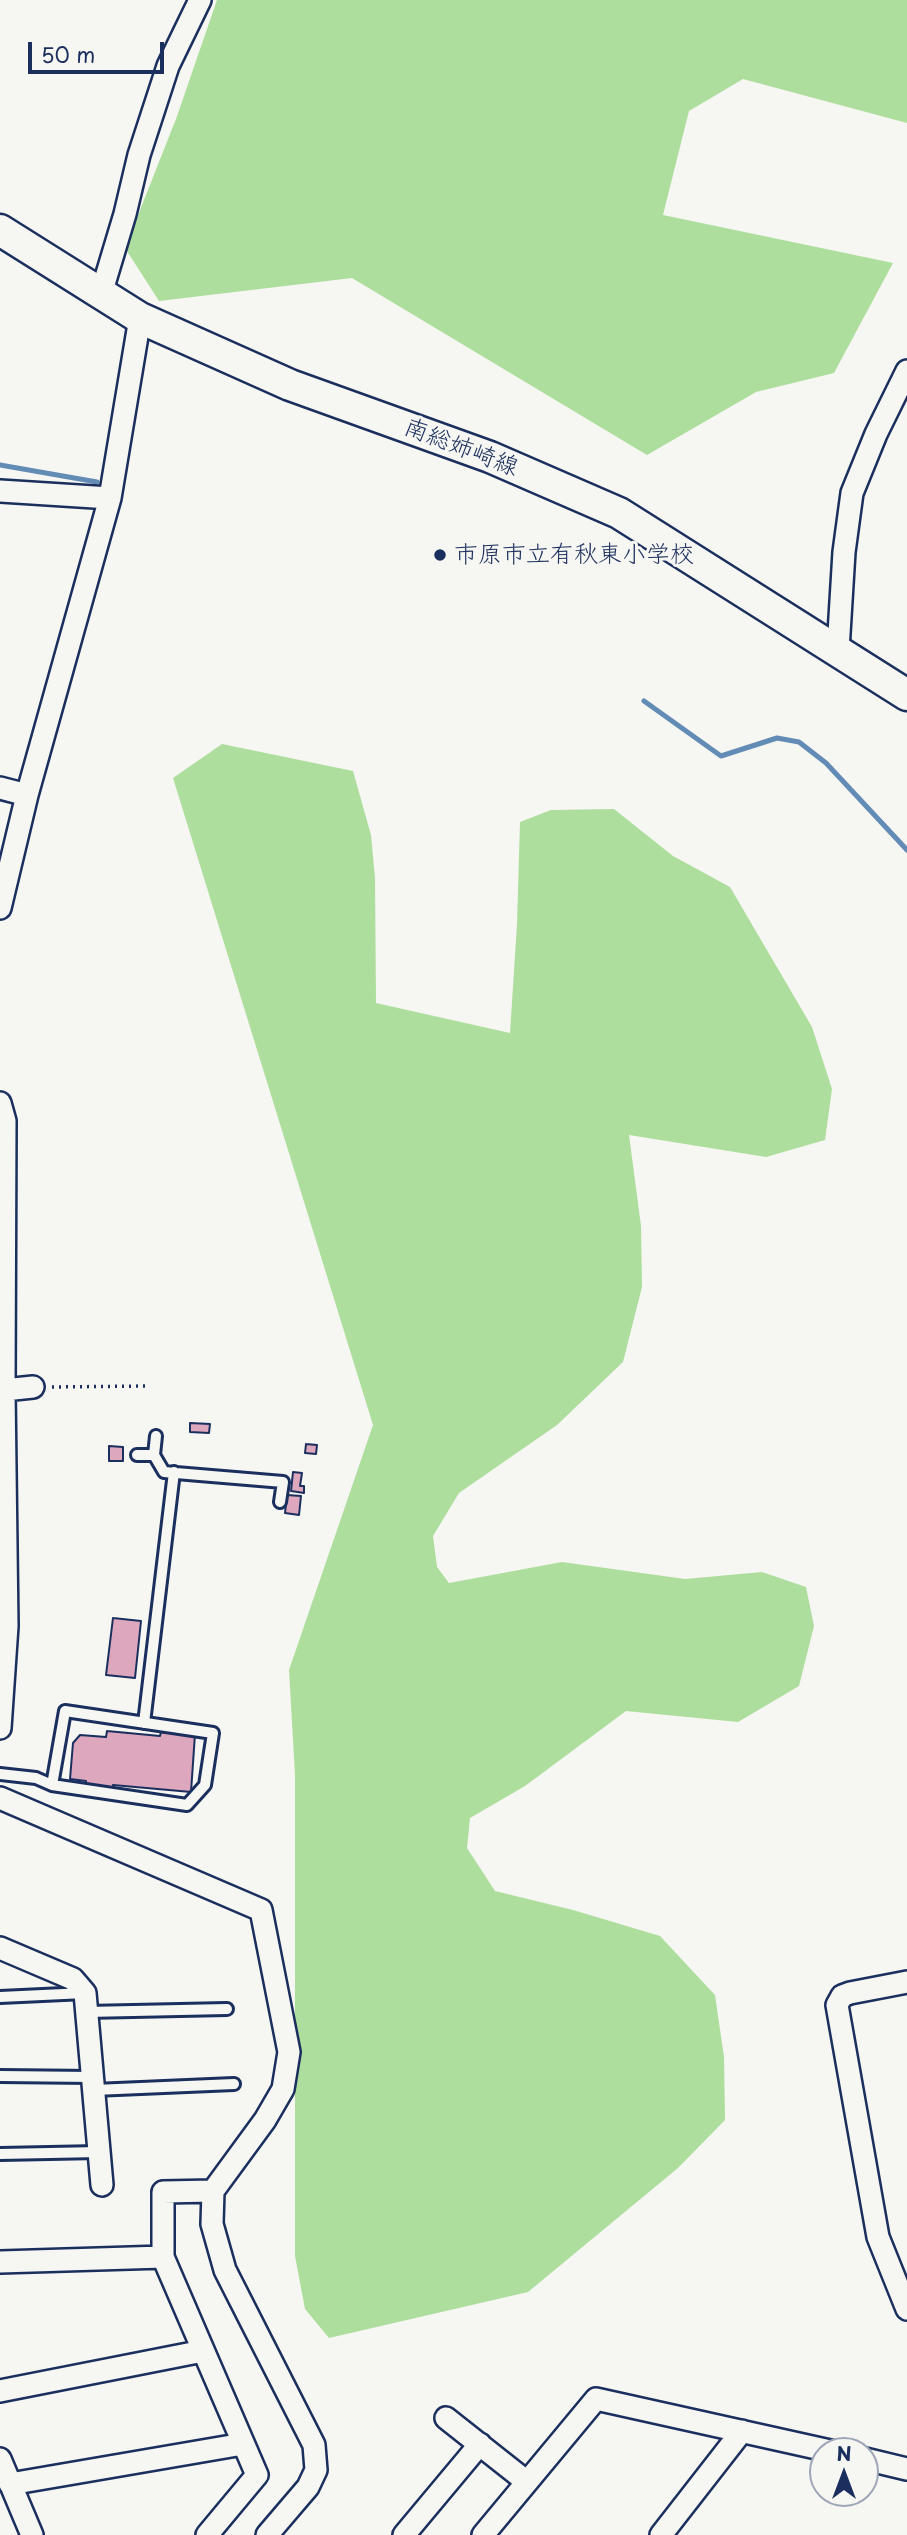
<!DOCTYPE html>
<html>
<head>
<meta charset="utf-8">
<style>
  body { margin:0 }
  #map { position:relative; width:907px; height:2535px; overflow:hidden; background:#f6f6f2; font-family:"Playpen Sans",sans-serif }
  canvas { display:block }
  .north { position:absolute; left:809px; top:2437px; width:70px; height:70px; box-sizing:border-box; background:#f6f6f2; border:2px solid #9ea6b7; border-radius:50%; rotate:0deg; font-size:19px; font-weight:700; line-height:28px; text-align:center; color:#1b2f5e }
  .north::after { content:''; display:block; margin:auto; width:24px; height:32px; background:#1b2f5e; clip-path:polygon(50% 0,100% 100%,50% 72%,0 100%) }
  .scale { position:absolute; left:28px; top:42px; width:136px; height:32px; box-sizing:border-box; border:4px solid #1b2f5e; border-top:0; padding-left:9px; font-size:21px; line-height:24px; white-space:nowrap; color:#1b2f5e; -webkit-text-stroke:5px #f6f6f2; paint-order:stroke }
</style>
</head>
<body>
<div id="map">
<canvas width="907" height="2535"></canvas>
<div class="north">N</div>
<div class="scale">50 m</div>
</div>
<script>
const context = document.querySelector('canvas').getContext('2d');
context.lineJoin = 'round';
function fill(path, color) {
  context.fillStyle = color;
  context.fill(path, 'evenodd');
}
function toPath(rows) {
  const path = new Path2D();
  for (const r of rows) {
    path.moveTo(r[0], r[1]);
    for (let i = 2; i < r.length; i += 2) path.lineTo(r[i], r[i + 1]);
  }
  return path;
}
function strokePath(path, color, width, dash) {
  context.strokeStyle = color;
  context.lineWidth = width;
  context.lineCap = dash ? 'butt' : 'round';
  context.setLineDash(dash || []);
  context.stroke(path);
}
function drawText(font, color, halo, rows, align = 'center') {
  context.font = font + ' "Playpen Sans","Klee One",sans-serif';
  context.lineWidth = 6;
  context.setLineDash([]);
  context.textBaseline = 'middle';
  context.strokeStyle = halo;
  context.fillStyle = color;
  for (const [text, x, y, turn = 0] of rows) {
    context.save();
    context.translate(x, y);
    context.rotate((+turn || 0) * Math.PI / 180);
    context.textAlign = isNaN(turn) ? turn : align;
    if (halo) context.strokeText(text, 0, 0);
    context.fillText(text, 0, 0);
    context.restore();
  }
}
const green = toPath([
  [217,0,907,0,907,123,743,79,689,111,663,215,893,263,834,373,756,392,647,455,352,278,159,301,125,248,176,119],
  [222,744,353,771,371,835,375,878,376,1003,510,1033,517,924,520,822,551,810,614,809,673,856,730,887,812,1027,832,1089,825,1140,766,1157,629,1135,641,1226,642,1287,623,1362,557,1425,459,1493,433,1536,437,1567,449,1583,562,1562,685,1579,762,1572,806,1587,814,1626,799,1686,738,1722,626,1711,525,1786,470,1818,467,1848,495,1891,573,1910,660,1936,715,1995,724,2057,725,2120,678,2168,528,2292,329,2338,305,2309,295,2256,295,1775,289,1670,373,1425,173,778]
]);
const stream = toPath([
  [0,465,97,482],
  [644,701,721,756,777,738,799,742,826,763,907,850]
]);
const building = toPath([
  [190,1423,210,1424,209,1433,190,1432,190,1423],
  [306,1444,317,1445,316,1454,305,1453,306,1444],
  [109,1446,123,1447,123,1461,109,1461,109,1446],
  [293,1472,302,1473,300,1486,304,1486,304,1493,291,1491,293,1472],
  [287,1495,301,1496,299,1515,285,1513,287,1495],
  [113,1618,141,1621,135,1678,106,1675,113,1618],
  [107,1731,160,1736,161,1732,195,1734,191,1792,113,1785,113,1791,86,1789,86,1781,70,1779,73,1743,80,1735,106,1737,107,1731]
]);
const path = toPath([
  [52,1387,148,1386]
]);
const lane = toPath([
  [156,1436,154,1455,164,1472,283,1482,280,1502],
  [137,1455,154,1455],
  [144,1723,174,1472],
  [0,1774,36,1778,52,1785,187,1805,205,1785,213,1733,65,1711,52,1785],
  [0,1997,85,1993],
  [86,2012,227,2009],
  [0,2076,92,2077],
  [94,2090,234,2084],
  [0,2154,99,2152]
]);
const street = toPath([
  [101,294,125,214,139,155,168,66,200,0],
  [0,491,110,498],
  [838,650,844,552,852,493,876,434,907,371],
  [0,788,27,795],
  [0,908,27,795,110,498,140,318],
  [0,1103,5,1121,4,1390,7,1626,0,1728],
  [4,1390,33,1387],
  [0,1798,261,1910,289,2052,283,2089,265,2120,213,2191,212,2224,225,2270,314,2445,316,2470,308,2487,267,2535],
  [0,1948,73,1979,85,1993,102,2185],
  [907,1982,850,1993,842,1996,837,2005,878,2237,907,2309],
  [0,2262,163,2257],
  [0,2391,203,2351],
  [446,2418,527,2482],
  [0,2459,32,2535],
  [865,2459,907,2469],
  [10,2484,243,2444],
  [207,2535,257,2475,163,2257,163,2192,213,2191],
  [404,2535,480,2444],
  [483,2535,596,2399,830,2451],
  [661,2535,742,2431]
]);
const secondary = toPath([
  [0,230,140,318,290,385,490,457,619,513,907,695]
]);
const markers = [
  [440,555,7,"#1b2f5e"]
];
const streetNames = [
  ["南総姉崎線",461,448,21]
];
const poiNames = [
  ["市原市立有秋東小学校",454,555]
];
fill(green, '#aede9d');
strokePath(stream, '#628cb6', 5);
fill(building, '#dda7be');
strokePath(building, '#1b2f5e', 2);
strokePath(lane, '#1b2f5e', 16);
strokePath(street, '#1b2f5e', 26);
strokePath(secondary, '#1b2f5e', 35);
strokePath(path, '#1b2f5e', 3.5, [2, 5]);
strokePath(lane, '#f6f6f2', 10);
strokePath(street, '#f6f6f2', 21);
strokePath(secondary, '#f6f6f2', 30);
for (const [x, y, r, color] of markers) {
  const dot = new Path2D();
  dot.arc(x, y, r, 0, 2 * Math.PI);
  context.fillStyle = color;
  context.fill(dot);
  strokePath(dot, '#f6f6f2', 2.5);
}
drawText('24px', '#1b2f5e', '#f6f6f2', streetNames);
drawText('24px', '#1b2f5e', '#f6f6f2', poiNames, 'left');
</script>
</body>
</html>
